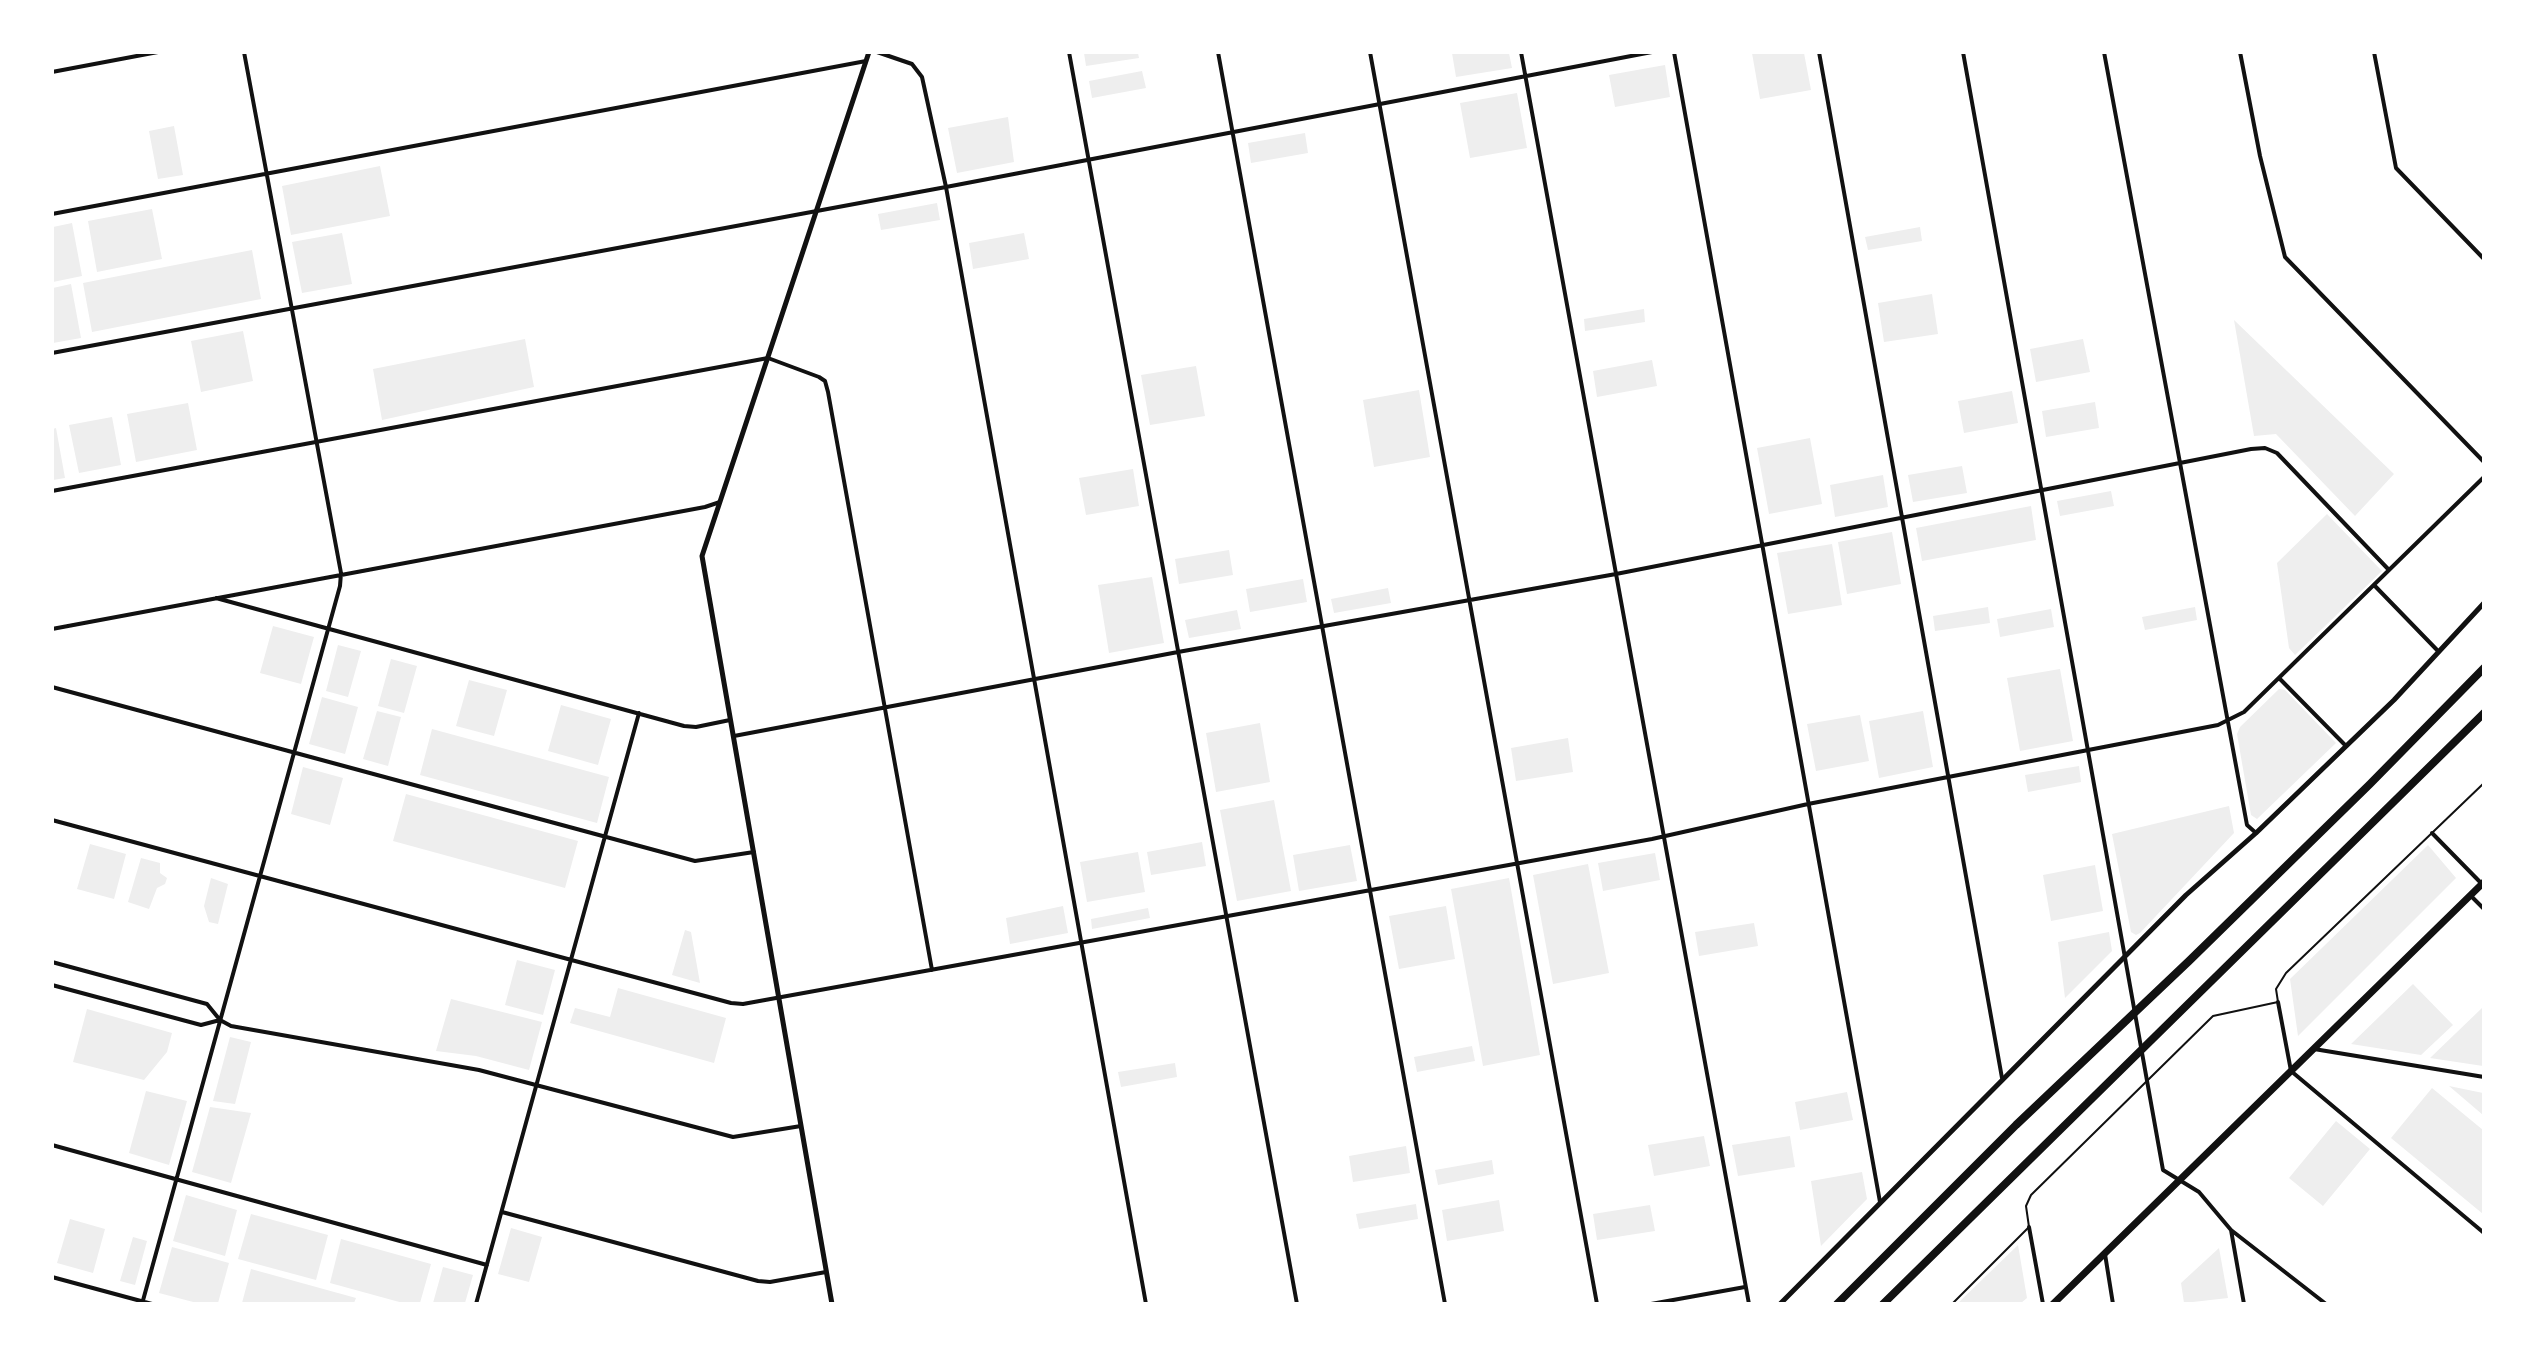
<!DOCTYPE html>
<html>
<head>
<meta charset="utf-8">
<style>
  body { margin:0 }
  #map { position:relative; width:2536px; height:1356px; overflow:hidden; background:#fff; font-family:Ubuntu,sans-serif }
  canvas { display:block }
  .frame { position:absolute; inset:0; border:54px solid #fff; pointer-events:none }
</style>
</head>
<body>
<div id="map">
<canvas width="2536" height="1356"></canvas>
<div class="frame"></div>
</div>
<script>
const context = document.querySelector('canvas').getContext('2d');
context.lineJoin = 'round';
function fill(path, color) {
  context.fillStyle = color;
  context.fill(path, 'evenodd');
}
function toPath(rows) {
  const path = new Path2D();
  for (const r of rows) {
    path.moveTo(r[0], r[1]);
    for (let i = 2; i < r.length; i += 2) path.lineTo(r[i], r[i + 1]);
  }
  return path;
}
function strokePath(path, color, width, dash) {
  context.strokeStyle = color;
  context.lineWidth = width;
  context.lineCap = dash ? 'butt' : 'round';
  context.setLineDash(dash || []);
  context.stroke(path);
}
const green = toPath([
  [1084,53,1138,53,1139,58,1086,66],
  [1452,53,1509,53,1512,68,1456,77],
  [1752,53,1804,53,1811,90,1760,99],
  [1665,65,1670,97,1615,107,1609,75],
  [1142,71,1146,88,1092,98,1089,81],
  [1517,93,1527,148,1470,158,1460,103],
  [1008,117,1014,162,957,173,948,128],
  [174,126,183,175,158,179,149,131],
  [1305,133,1308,153,1251,163,1248,143],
  [380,166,390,216,291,235,282,186],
  [937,203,940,220,881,230,878,214],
  [152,209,162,259,97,272,88,221],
  [72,223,82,276,53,282,53,227],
  [1920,227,1922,241,1868,250,1865,237],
  [342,233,352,284,302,293,292,242],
  [1024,233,1029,259,973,269,969,243],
  [252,250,261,299,92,332,83,283],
  [71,284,81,338,53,343,53,288],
  [1932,294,1938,334,1884,342,1878,303],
  [1644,309,1645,322,1585,331,1584,319],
  [2234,320,2394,474,2355,516,2276,434,2254,436],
  [243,331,253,381,201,392,191,341],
  [525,339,534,387,382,420,373,369],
  [2083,339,2090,372,2036,382,2030,349],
  [1652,360,1657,386,1597,397,1593,371],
  [1196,366,1205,416,1150,425,1141,375],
  [1419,390,1430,457,1374,467,1363,400],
  [2012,391,2018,423,1964,433,1958,401],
  [2095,402,2099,428,2046,437,2042,411],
  [188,403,197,450,136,462,127,414],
  [112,417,121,465,79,473,69,425],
  [56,428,65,478,53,480,53,429],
  [1810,438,1822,504,1769,514,1757,448],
  [1962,466,1967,493,1913,502,1908,475],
  [1133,469,1139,506,1086,515,1079,478],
  [1883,475,1888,507,1835,517,1830,485],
  [2111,491,2114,506,2060,516,2057,501],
  [2031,506,2036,540,1922,561,1916,528],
  [2327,514,2382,571,2295,655,2289,648,2277,563],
  [1892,532,1901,584,1847,594,1838,542],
  [1832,544,1842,605,1788,614,1777,553],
  [1229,550,1233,575,1179,584,1175,559],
  [1152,577,1164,643,1109,653,1098,585],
  [1303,579,1307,602,1250,612,1246,589],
  [1388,588,1391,603,1334,613,1331,599],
  [1988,607,1990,623,1935,631,1933,616],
  [2195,607,2197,620,2145,630,2142,617],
  [2051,609,2054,627,2000,637,1997,619],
  [1237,610,1241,629,1189,638,1185,620],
  [273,626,314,637,301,684,260,673],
  [338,645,361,651,348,697,326,691],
  [391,659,417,666,404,713,378,706],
  [2060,669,2073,741,2020,751,2007,678],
  [469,680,507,690,494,736,456,726],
  [2279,689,2285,690,2336,743,2257,819,2251,815,2237,734,2240,727],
  [322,697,358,707,345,754,309,744],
  [561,705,611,719,598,765,548,751],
  [377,711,401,717,388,766,363,759],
  [1923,711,1933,767,1879,778,1869,721],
  [1860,715,1869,761,1816,771,1807,724],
  [1260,723,1270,782,1216,792,1206,733],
  [432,729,609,777,597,823,420,775],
  [1568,738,1573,772,1516,781,1511,748],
  [2079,766,2081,782,2028,792,2025,775],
  [303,767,343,778,330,825,291,814],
  [406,794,578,841,565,888,393,841],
  [1274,800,1291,891,1237,901,1220,810],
  [2229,806,2234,833,2140,933,2136,935,2131,932,2112,834],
  [1202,842,1206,866,1151,875,1147,852],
  [90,844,126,854,114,899,77,889],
  [1350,845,1357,881,1299,891,1293,855],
  [2428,845,2456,878,2298,1036,2290,979],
  [1138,852,1145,892,1087,902,1080,862],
  [1655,853,1660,880,1603,891,1598,863],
  [141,858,160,863,160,873,167,878,165,884,157,888,149,909,128,902],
  [1588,864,1609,973,1553,984,1533,875],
  [2095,865,2103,911,2051,921,2043,875],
  [211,878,228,884,218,924,209,922,204,906],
  [1509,878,1540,1055,1483,1066,1451,889],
  [1063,906,1068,933,1010,944,1006,918],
  [1446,906,1455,959,1399,969,1389,916],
  [1148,908,1150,918,1092,929,1091,919],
  [1754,923,1758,946,1699,956,1695,932],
  [685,930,691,932,700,983,672,975],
  [2109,932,2112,951,2065,998,2058,942],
  [517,960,555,970,543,1015,505,1005],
  [2413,984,2453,1025,2421,1055,2351,1044],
  [618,988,726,1018,714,1063,570,1023,575,1008,610,1017],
  [451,999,542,1022,529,1070,476,1056,436,1051],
  [2482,1008,2483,1066,2430,1058],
  [87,1009,172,1033,167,1052,144,1080,73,1062],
  [230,1037,251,1042,235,1104,213,1101],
  [1472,1046,1475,1061,1417,1072,1414,1057],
  [1175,1063,1177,1077,1121,1087,1118,1072],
  [2449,1086,2483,1093,2483,1115],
  [2432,1088,2483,1130,2483,1214,2391,1138],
  [146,1091,187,1101,169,1165,129,1153],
  [1847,1092,1853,1120,1800,1130,1795,1102],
  [210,1107,251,1113,231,1183,192,1172],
  [2336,1121,2370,1149,2323,1206,2289,1178],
  [1704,1136,1710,1166,1654,1176,1648,1145],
  [1790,1136,1795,1167,1738,1176,1732,1145],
  [1406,1146,1410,1173,1353,1182,1349,1156],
  [1492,1160,1494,1174,1438,1185,1435,1170],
  [1862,1172,1867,1199,1821,1246,1811,1181],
  [186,1195,237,1210,225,1256,173,1241],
  [1499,1200,1504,1231,1447,1241,1442,1210],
  [1416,1204,1418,1219,1359,1229,1356,1214],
  [1650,1205,1655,1231,1597,1240,1593,1214],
  [251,1214,328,1235,316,1280,238,1259],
  [70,1219,105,1229,93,1273,57,1263],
  [511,1228,542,1237,529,1282,498,1274],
  [133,1237,147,1241,135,1285,120,1281],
  [341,1239,431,1264,420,1303,403,1303,330,1283],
  [2018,1245,2027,1298,2021,1303,1958,1303],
  [172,1247,229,1263,218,1303,197,1303,159,1293],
  [2219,1248,2228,1298,2184,1303,2181,1283],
  [443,1267,473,1275,465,1303,433,1303],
  [251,1269,356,1298,354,1303,242,1303]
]);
const service = toPath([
  [1952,1304,2029,1227,2026,1206,2031,1195,2213,1016,2278,1002,2276,989,2286,973,2484,783]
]);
const minor = toPath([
  [877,52,912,64,922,77,946,187,1146,1304],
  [1069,52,1297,1304],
  [1218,52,1445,1304],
  [1370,52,1597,1304],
  [1521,52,1749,1304],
  [1674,52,1880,1202],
  [1819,52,2002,1078],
  [1963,52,2163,1170,2199,1192,2231,1230,2326,1304],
  [2104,52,2247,825,2256,833],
  [2240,52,2260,156,2285,257,2484,462],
  [2374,52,2396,168,2484,259],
  [52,72,158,52],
  [52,214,866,61],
  [52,353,946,187,1652,52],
  [52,491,768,358,819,377,825,381,828,392,932,970],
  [2374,585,2438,651],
  [216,598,684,726,696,727,730,720],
  [52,629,705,507,720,502],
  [2279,678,2346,746],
  [52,687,695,861,754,852],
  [734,736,1178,652,1616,574,2251,449,2265,448,2277,453,2389,570],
  [52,820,731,1003,743,1004,1652,839,1808,804,2218,725,2244,712,2484,477],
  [2432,833,2481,883],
  [2471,896,2484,909],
  [52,962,207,1004,220,1020,231,1026,479,1070,733,1137,801,1126],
  [52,985,201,1025,220,1020],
  [2278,1002,2291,1071,2484,1233],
  [2314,1049,2484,1077],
  [52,1145,487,1265],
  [502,1212,758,1281,770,1282,826,1272],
  [2029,1227,2043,1304],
  [2231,1230,2244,1304],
  [2105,1254,2113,1304],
  [52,1277,152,1304],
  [142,1304,340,586,341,573,244,52],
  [476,1304,639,713],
  [1651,1304,1745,1287]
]);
const tertiary = toPath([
  [832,1304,702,556,869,52],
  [1780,1304,2186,895,2256,833,2394,700,2484,603]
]);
const primary = toPath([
  [2053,1304,2484,882]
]);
const motorway = toPath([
  [1837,1304,2016,1125,2189,961,2370,784,2484,668],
  [1883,1304,2484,713]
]);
fill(green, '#eee');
strokePath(service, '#111', 2);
strokePath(minor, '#111', 4);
strokePath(tertiary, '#111', 5);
strokePath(primary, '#111', 7);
strokePath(motorway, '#111', 8);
</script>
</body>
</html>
